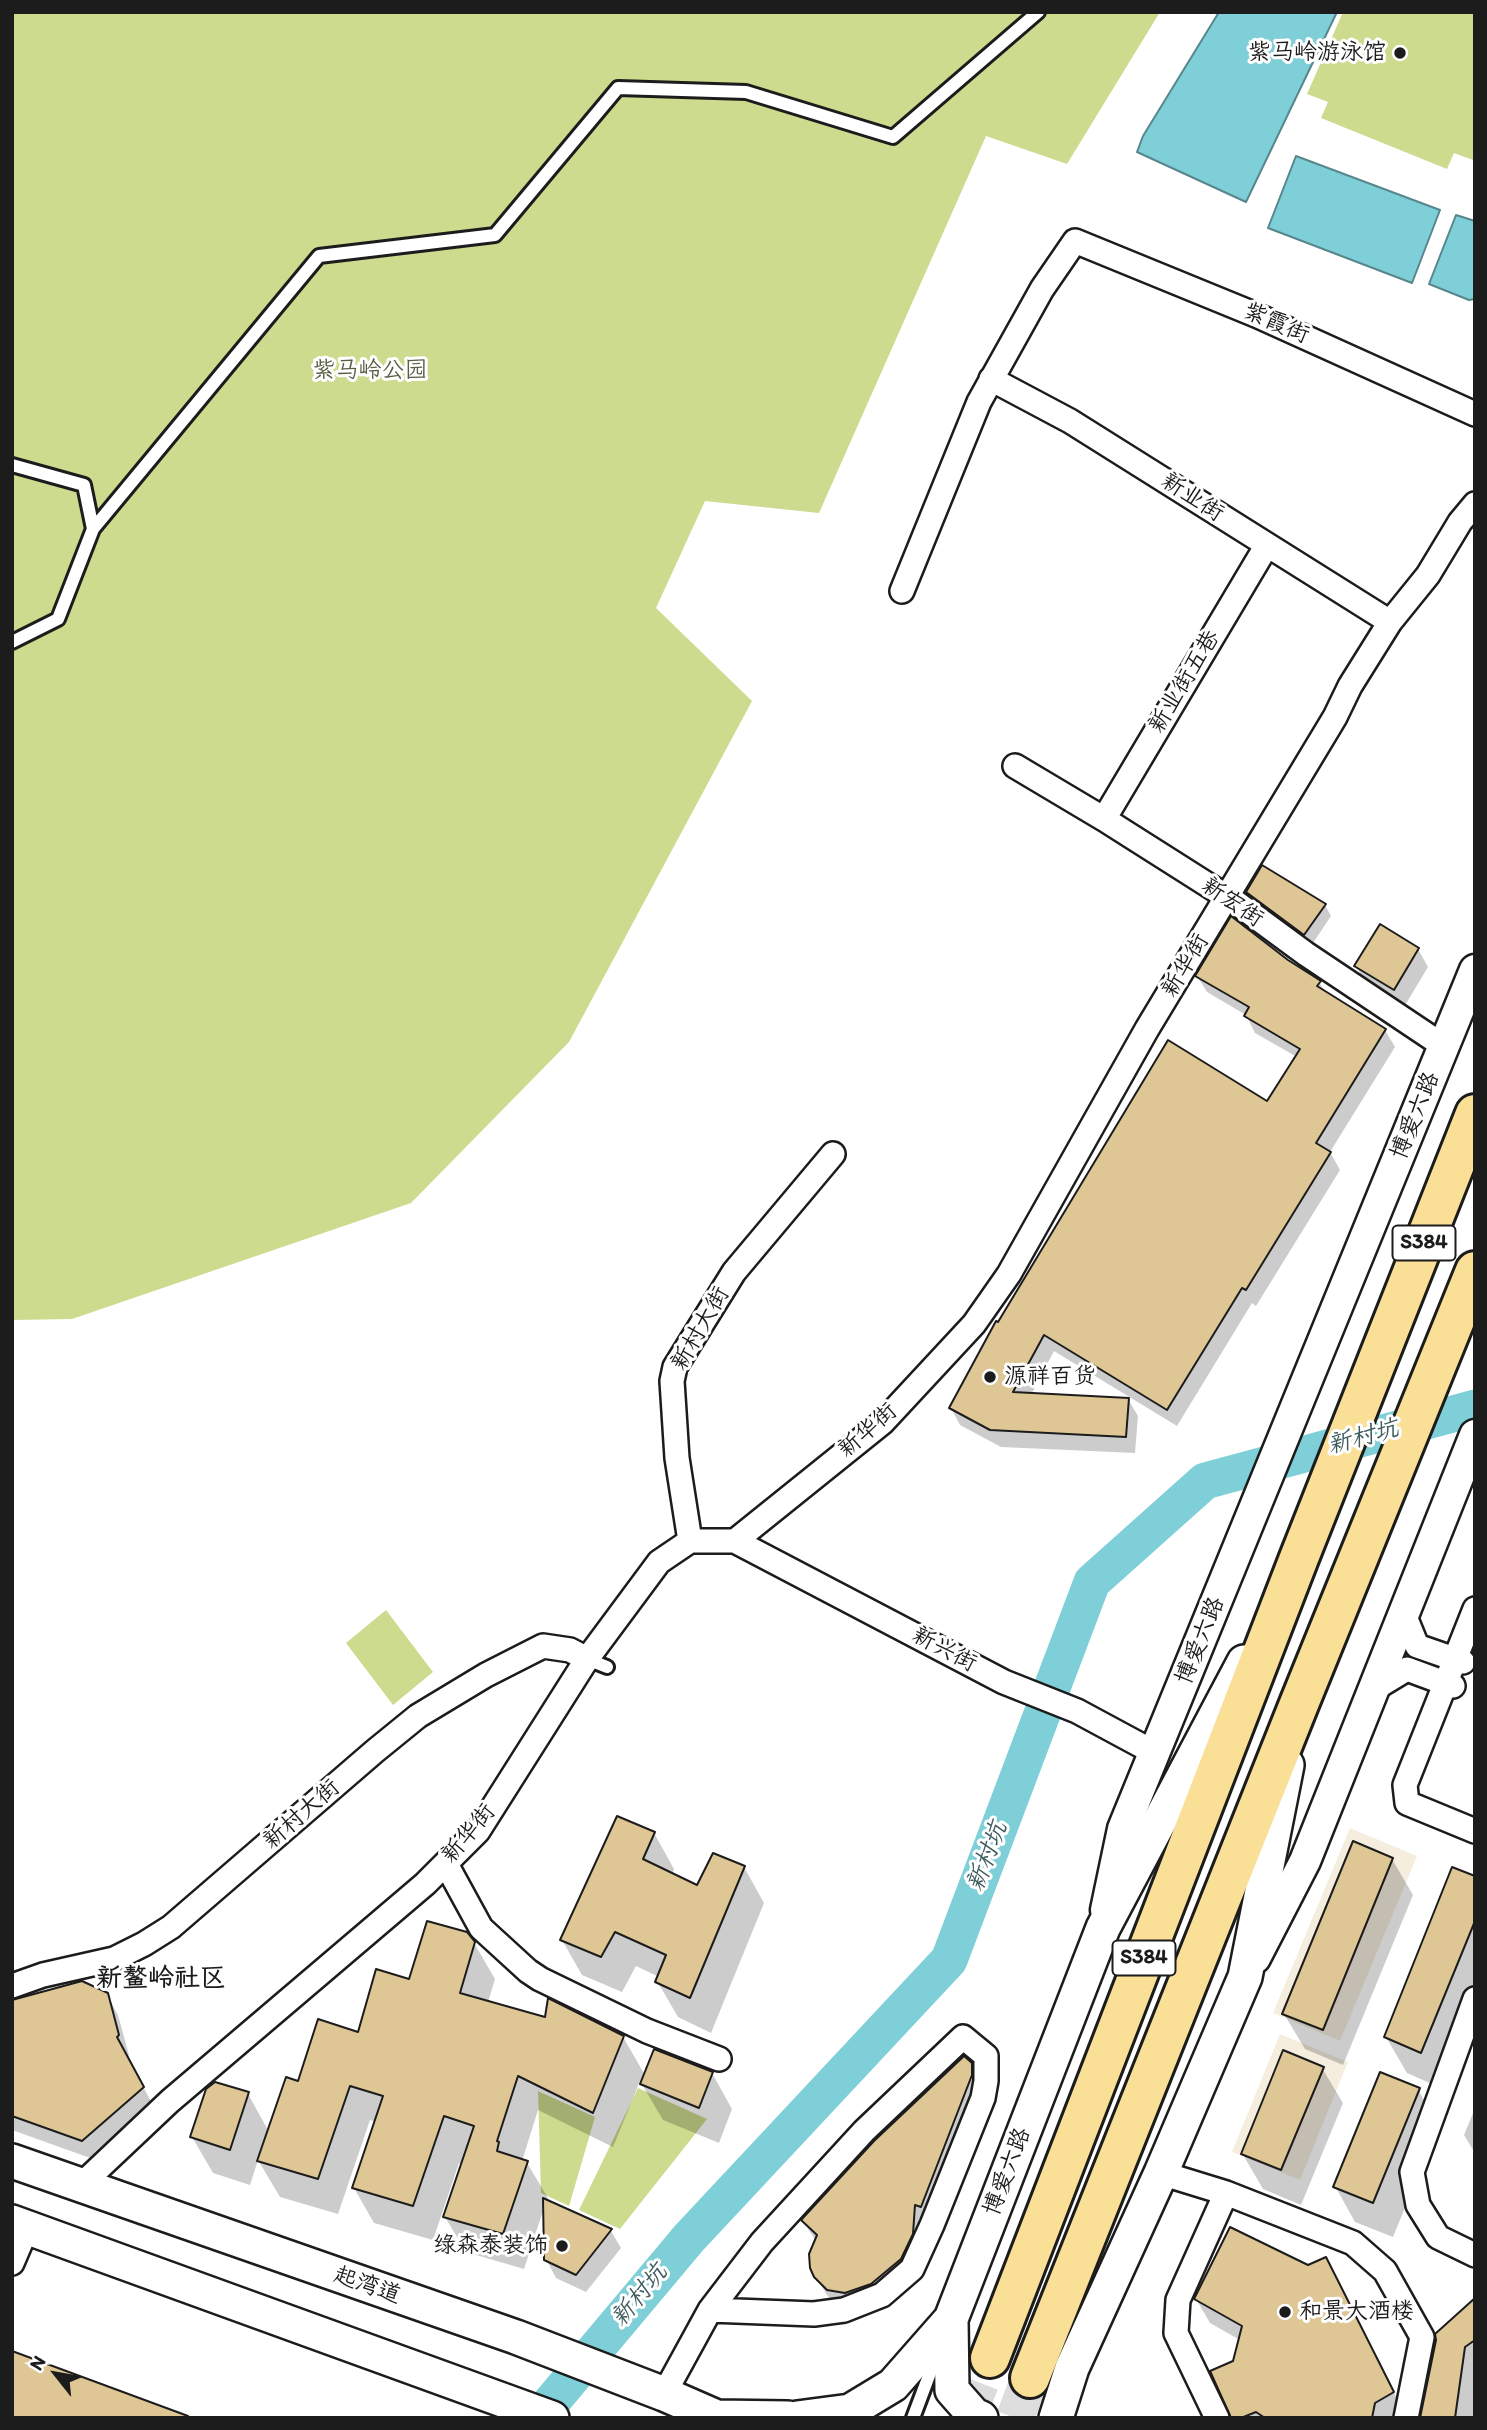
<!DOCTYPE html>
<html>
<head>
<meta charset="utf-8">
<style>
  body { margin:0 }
  #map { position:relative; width:1487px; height:2430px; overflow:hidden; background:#fff; font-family:Itim,sans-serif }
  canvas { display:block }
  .frame { position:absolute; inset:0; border:14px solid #1c1c1c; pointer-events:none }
  .north { position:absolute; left:21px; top:2339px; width:70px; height:70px; -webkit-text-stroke:5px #fff; paint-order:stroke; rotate:301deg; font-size:19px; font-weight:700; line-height:28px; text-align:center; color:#1c1c1c }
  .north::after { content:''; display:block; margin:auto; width:24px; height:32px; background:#1c1c1c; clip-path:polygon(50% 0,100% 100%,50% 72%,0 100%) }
</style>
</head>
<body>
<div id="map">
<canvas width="1487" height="2430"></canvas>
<div class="frame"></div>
<div class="north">N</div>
</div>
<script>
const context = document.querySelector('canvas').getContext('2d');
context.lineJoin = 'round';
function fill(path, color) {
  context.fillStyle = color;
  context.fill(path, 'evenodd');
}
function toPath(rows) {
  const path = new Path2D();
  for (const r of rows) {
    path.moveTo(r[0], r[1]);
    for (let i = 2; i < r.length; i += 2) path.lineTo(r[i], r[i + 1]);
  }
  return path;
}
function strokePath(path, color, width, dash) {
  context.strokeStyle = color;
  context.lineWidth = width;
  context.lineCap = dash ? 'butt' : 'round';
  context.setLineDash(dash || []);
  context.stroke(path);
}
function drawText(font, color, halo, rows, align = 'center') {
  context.font = font + ' Itim,"LXGW WenKai TC",sans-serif';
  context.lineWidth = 6;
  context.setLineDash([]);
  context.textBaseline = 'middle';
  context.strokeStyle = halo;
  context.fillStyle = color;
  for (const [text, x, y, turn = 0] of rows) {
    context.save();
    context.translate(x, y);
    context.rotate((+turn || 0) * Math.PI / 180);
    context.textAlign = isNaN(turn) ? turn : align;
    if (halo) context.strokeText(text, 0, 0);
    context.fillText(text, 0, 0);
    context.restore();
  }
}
const built = toPath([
  [1350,1828,1417,1856,1340,2041,1273,2013],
  [1280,2034,1348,2062,1300,2180,1232,2152]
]);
const green = toPath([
  [12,12,1160,12,1067,164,986,136,819,513,705,501,656,608,752,701,569,1042,411,1203,72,1319,12,1320],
  [1343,12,1475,12,1475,154,1473,160,1454,153,1447,169,1321,118,1328,102,1307,94],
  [386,1610,433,1672,393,1705,346,1643],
  [638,2088,707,2119,620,2229,579,2210],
  [538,2091,595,2117,569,2206,541,2193]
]);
const water = toPath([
  [1219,12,1337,12,1246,202,1137,152,1143,136,1219,12],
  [1296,156,1440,210,1412,283,1268,228,1296,156],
  [1456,215,1475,221,1475,299,1469,300,1429,284,1456,215]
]);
const shadow = toPath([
  [1248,892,1325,905,1331,916,1311,946,1254,904],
  [1418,949,1428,967,1404,1007,1366,984,1356,966],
  [1287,962,1319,982,1326,994,1385,1030,1395,1047,1330,1152,1340,1170,1256,1306,1252,1303,1177,1426,1054,1351,1031,1395,1128,1399,1138,1416,1135,1453,1001,1447,960,1425,951,1408,1267,1103,1297,1057,1255,1033,1246,1015,1207,992,1197,976],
  [654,1833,674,1869,672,1875,698,1887,744,1867,764,1903,711,2033,678,2017,657,1981,659,1977,636,1966,622,1992,582,1975,562,1940],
  [1392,1859,1413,1895,1343,2065,1305,2049,1284,2014],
  [1475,1878,1475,2006,1441,2088,1407,2073,1386,2037],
  [474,1943,495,1979,488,2002,623,2037,645,2075,712,2073,732,2109,719,2143,663,2120,640,2081,613,2147,538,2110,522,2161,527,2163,548,2198,547,2202,611,2231,621,2248,586,2292,556,2278,546,2259,544,2208,524,2269,466,2252,445,2217,463,2165,459,2163,433,2240,374,2223,354,2188,376,2122,370,2120,338,2214,280,2197,258,2160,250,2185,213,2173,192,2137,248,2094,269,2132,299,2083,359,2034,410,1981],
  [82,1982,107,1995,118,2015,129,2055,127,2057,154,2107,93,2159,12,2130,12,2002],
  [971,2064,981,2082,911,2277,839,2308,827,2295,816,2277,816,2241,803,2221],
  [1322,2068,1343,2103,1301,2205,1263,2189,1242,2153],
  [1418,2090,1439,2125,1393,2237,1355,2222,1335,2186],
  [1475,2108,1475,2153,1464,2135],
  [1339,2283,1406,2417,1232,2418,1234,2362,1240,2340,1210,2323,1196,2299],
  [1475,2305,1475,2418,1422,2418]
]);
const river = toPath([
  [538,2418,689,2238,949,1960,1092,1582,1205,1481,1475,1408]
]);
const building = toPath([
  [1262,865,1326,904,1304,935,1246,892,1262,865],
  [1231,916,1288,960,1321,981,1317,986,1386,1029,1316,1143,1331,1152,1246,1290,1242,1288,1167,1410,1044,1335,1013,1392,1129,1398,1126,1437,990,1430,949,1408,996,1321,998,1322,1168,1040,1267,1101,1300,1049,1244,1016,1249,1007,1195,976,1231,916],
  [1380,924,1419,948,1394,990,1354,966,1380,924],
  [617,1816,655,1832,643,1859,697,1885,713,1853,745,1866,690,1998,655,1982,666,1955,615,1932,601,1957,560,1940,617,1816],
  [1353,1841,1393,1858,1323,2030,1282,2014,1353,1841],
  [1452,1867,1475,1876,1475,1921,1421,2053,1384,2037,1452,1867],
  [427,1921,467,1932,475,1942,460,1993,545,2017,548,1998,624,2036,593,2113,518,2076,497,2141,499,2142,497,2151,528,2161,503,2234,443,2217,474,2126,444,2116,413,2206,352,2188,383,2096,350,2086,318,2179,257,2161,286,2077,298,2081,318,2019,358,2032,376,1969,409,1979,427,1921],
  [82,1981,108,1993,119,2035,117,2037,144,2087,82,2141,12,2116,12,2000,82,1981],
  [654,2049,713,2072,699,2108,640,2084,654,2049],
  [1283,2050,1324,2067,1281,2170,1241,2154,1283,2050],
  [964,2056,972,2063,972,2075,921,2207,915,2205,913,2234,901,2259,871,2284,845,2293,827,2290,814,2277,810,2268,809,2254,817,2235,801,2220,874,2141,964,2056],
  [1380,2072,1420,2088,1373,2203,1333,2187,1380,2072],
  [215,2082,249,2092,230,2150,190,2137,206,2089,215,2082],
  [543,2198,612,2229,576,2275,544,2260,543,2198],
  [1230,2227,1308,2265,1326,2257,1394,2392,1375,2403,1372,2418,1265,2418,1256,2412,1241,2418,1231,2418,1210,2371,1233,2361,1242,2326,1194,2299,1230,2227],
  [1475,2298,1475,2340,1465,2347,1455,2418,1420,2418,1436,2340,1435,2334,1475,2298],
  [12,2351,188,2416,188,2418,12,2418,12,2351]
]);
const trunkTunnel = toPath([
  [966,2418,990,2358],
  [1015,2418,1030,2378]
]);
const service = toPath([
  [12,465,84,485,93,529,58,619,12,642],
  [93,529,319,256,495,235,618,88,746,92,893,137,1038,12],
  [587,1659,607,1667],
  [913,2418,939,2349]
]);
const minor = toPath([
  [991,379,1070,421,1390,622],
  [902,591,979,402,1042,289,1075,241,1256,315,1475,414],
  [1015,766,1104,819,1238,904,1306,954,1445,1047],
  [1104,819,1267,545],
  [690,1541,677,1458,672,1381,675,1367,734,1272,833,1154],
  [735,1541,1004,1682,1077,1711,1155,1753],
  [1475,1609,1405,1785,1407,1803,1475,1831],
  [1404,1614,1417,1646,1463,1662],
  [1374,1689,1407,1669,1453,1686],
  [446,1864,481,1928,528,1971,540,1979,647,2031,719,2059],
  [12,1986,43,1975,114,1959,144,1944,171,1927,375,1751,418,1716,486,1675,543,1646,570,1650,587,1659],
  [1475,1999,1412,2172,1418,2205,1438,2237,1475,2255],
  [1161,2173,1226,2193,1353,2243,1385,2271,1422,2337,1406,2418],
  [80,2186,170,2101,425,1884,478,1831,587,1659,659,1562,690,1541,735,1541,883,1422,974,1324,1009,1274,1147,1029,1335,717,1350,686,1390,622,1428,575,1460,522,1475,504],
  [12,2263,27,2228],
  [664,2394,710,2310,762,2242,864,2131,963,2037,986,2056,986,2081,983,2098,932,2225,912,2269,882,2295,844,2310,814,2314,710,2310],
  [1217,2418,1176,2333,1178,2300,1226,2193]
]);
const tertiary = toPath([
  [1106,1910,1123,1829,1475,970],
  [1255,1958,1305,1861,1475,1435]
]);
const secondary = toPath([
  [12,2161,516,2337,664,2394,719,2418],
  [12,2222,552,2418],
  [951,2319,952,2390,974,2415,981,2418],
  [717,2417,788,2418],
  [797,2418,850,2411,893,2385,951,2319,1103,1928,1244,1662],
  [1056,2418,1072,2368,1161,2173,1245,1977,1287,1765]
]);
const trunk = toPath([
  [990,2358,1299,1558,1475,1114],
  [1030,2378,1299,1704,1475,1271]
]);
const markers = [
  [1400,53,7,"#1c1c1c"],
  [990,1377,7,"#1c1c1c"],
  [562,2246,7,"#1c1c1c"],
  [1285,2312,7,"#1c1c1c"]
];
const shields = [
  [1424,1243,63],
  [1144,1958,63]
];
const shieldNames = [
  ["S384",1424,1243],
  ["S384",1144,1958]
];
const poiNames = [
  ["紫马岭游泳馆",1386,53],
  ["源祥百货",1004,1377,"left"],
  ["绿森泰装饰",548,2246],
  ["和景大酒楼",1299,2312,"left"]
];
const streetNames = [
  ["紫霞街",1276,324,23],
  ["新业街",1192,498,33],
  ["新业街五巷",1185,682,-59],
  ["新宏街",1232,903,34],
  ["新华街",1186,966,-59],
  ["博爱六路",1416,1116,-68],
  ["新村大街",701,1329,-60],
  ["新华街",868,1431,-41],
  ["博爱六路",1201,1641,-68],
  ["新兴街",944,1650,28],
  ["新村大街",302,1815,-41],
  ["新华街",469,1834,-50],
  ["博爱六路",1008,2172,-69],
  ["起湾道",367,2286,19]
];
const parkNames = [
  ["紫马岭公园",370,371]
];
const waterNames = [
  ["新村坑",1363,1438,-15],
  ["新村坑",988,1857,-69],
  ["新村坑",640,2296,-50]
];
const quarterNames = [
  ["新鳌岭社区",161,1979]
];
fill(built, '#f5eedf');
fill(green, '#ccdb8e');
fill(water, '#7ecfd8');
strokePath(water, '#57878d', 2);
fill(shadow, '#0003');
strokePath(river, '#7ecfd8', 37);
fill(building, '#dec695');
strokePath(building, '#1c1c1c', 2);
strokePath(trunkTunnel, '#ddd', 38, [38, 19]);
strokePath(service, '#1c1c1c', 18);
strokePath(minor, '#1c1c1c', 28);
strokePath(tertiary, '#1c1c1c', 35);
strokePath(secondary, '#1c1c1c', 38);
strokePath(trunk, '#1c1c1c', 44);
strokePath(service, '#fff', 12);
strokePath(minor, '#fff', 23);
strokePath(tertiary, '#fff', 30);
strokePath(secondary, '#fff', 33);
strokePath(trunk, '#fadf96', 38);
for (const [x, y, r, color] of markers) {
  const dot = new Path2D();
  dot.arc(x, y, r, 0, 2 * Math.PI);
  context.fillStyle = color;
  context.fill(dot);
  strokePath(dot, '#fff', 2.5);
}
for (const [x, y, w] of shields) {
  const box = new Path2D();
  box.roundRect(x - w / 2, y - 17.5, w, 35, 5);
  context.fillStyle = '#fff';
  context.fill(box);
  strokePath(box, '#1c1c1c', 2);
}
drawText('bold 21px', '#1c1c1c', null, shieldNames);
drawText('23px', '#1c1c1c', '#fff', poiNames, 'right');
drawText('23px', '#1c1c1c', '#fff', streetNames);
drawText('23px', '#5a5f44', '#fff', parkNames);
drawText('italic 24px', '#3e5b5e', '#fff', waterNames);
drawText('bold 26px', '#1c1c1c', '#fff', quarterNames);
</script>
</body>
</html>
